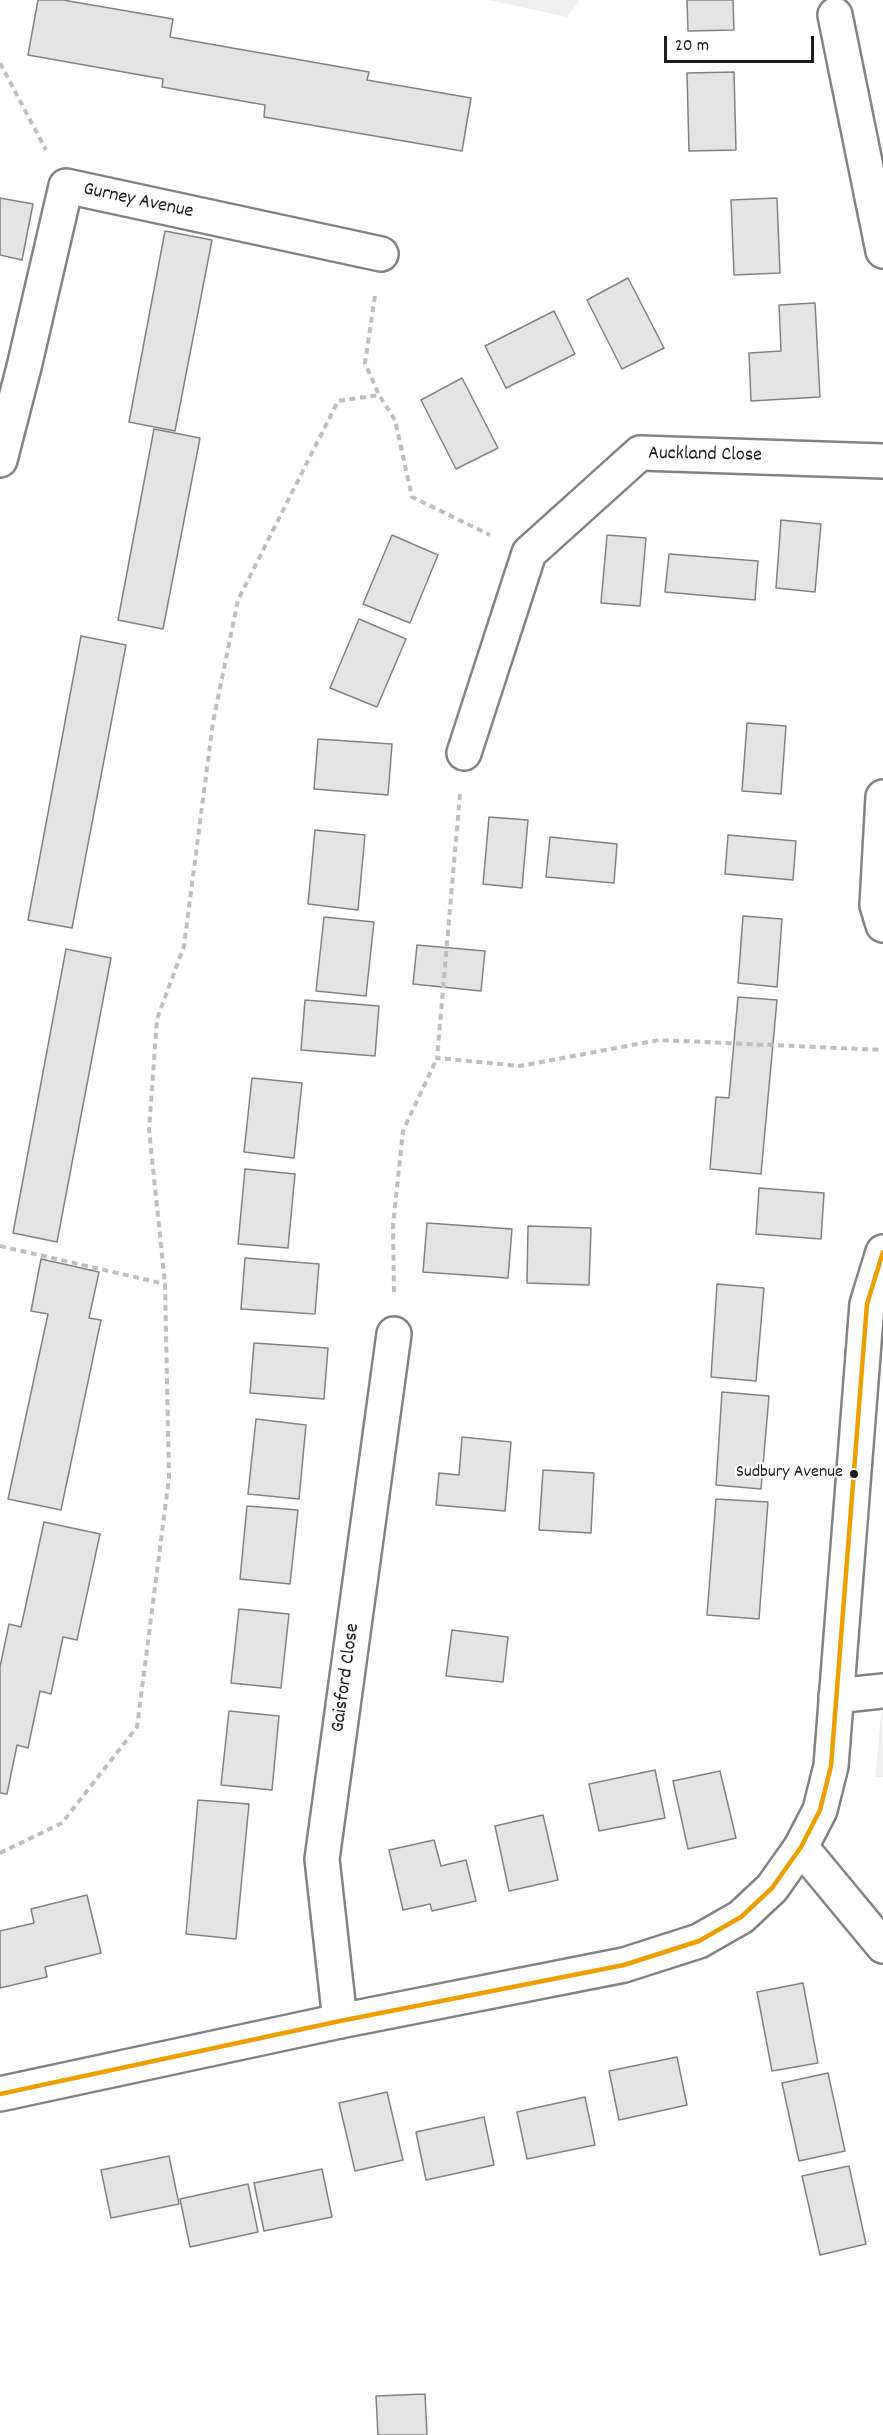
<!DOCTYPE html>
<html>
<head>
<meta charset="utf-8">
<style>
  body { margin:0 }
  #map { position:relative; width:883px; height:2435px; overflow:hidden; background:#fff; font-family:Dekko,sans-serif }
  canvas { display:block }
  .scale { position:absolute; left:664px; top:36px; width:150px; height:27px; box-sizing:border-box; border:3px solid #1c1c1c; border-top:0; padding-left:8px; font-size:18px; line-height:21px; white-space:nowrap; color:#1c1c1c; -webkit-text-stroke:4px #fff; paint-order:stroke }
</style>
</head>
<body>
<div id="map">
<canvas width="883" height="2435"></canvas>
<div class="scale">20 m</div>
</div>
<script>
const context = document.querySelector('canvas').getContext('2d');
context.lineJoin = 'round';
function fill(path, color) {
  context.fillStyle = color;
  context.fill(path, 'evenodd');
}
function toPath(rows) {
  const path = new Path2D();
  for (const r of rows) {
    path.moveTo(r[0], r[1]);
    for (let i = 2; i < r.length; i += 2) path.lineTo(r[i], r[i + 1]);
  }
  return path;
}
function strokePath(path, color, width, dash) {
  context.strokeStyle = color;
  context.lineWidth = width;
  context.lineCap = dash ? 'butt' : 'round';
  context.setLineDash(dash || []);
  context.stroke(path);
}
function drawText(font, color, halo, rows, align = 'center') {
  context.font = font + ' Dekko,sans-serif';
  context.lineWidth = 4.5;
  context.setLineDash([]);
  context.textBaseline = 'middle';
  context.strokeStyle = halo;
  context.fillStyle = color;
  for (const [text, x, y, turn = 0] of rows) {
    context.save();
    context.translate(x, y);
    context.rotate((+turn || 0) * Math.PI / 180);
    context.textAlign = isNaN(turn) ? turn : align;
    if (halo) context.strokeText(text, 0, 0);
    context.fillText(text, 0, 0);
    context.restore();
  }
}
const green = toPath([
  [489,0,580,0,567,17],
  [882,1706,883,1777,875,1777]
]);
const building = toPath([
  [38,0,63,0,173,19,170,37,369,72,367,80,471,98,462,151,264,117,265,105,162,87,163,79,28,55,38,0],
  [687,0,733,0,734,30,688,31,687,0],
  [734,72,736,150,689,151,687,73,734,72],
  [0,198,33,204,22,260,0,255,0,198],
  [777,198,780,273,734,275,731,200,777,198],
  [165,231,212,240,175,431,129,422,165,231],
  [628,278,664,348,622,369,587,300,628,278],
  [815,303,820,397,751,401,749,353,781,351,779,305,815,303],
  [554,311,575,354,506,388,485,346,554,311],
  [462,378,498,448,456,469,421,400,462,378],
  [154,429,200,438,163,629,118,620,154,429],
  [781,520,821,524,815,592,776,588,781,520],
  [392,535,438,555,410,623,363,604,392,535],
  [607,535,646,538,640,606,601,603,607,535],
  [669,554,758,561,755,600,665,592,669,554],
  [359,619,406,639,377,707,330,688,359,619],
  [81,636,126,645,72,928,28,920,81,636],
  [747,723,786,726,781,794,742,791,747,723],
  [318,739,392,744,388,795,314,789,318,739],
  [489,817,528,820,522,888,483,884,489,817],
  [315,830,365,835,358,910,308,904,315,830],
  [728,835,796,841,793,880,725,874,728,835],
  [550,837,617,844,614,883,546,877,550,837],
  [743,916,782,919,777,987,738,983,743,916],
  [324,917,374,922,366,996,316,991,324,917],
  [417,945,485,951,481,991,413,984,417,945],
  [66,949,111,958,57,1242,13,1233,66,949],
  [738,997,777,1000,761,1174,710,1169,716,1097,729,1098,738,997],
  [305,1000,379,1006,375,1056,301,1050,305,1000],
  [252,1078,302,1083,294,1158,244,1152,252,1078],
  [245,1169,295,1174,288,1248,238,1244,245,1169],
  [759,1188,824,1193,821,1239,756,1234,759,1188],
  [427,1223,512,1229,508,1278,423,1272,427,1223],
  [528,1226,591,1228,589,1285,527,1283,528,1226],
  [245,1258,319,1264,315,1314,241,1309,245,1258],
  [41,1259,99,1272,89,1318,101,1320,61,1510,8,1499,48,1314,31,1311,41,1259],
  [717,1284,764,1288,756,1381,711,1377,717,1284],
  [254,1343,328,1348,324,1399,250,1393,254,1343],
  [722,1392,769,1396,761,1489,716,1485,722,1392],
  [256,1419,306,1425,299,1499,248,1494,256,1419],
  [462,1437,511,1442,505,1511,436,1505,439,1473,459,1475,462,1437],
  [543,1470,594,1473,591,1533,539,1530,543,1470],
  [716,1499,768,1502,759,1619,707,1615,716,1499],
  [247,1506,298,1510,290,1584,240,1579,247,1506],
  [44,1522,100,1534,77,1640,63,1637,51,1694,40,1691,28,1748,17,1745,7,1794,0,1793,0,1667,9,1624,21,1627,44,1522],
  [239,1609,289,1614,281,1688,231,1683,239,1609],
  [452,1630,508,1637,503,1682,446,1676,452,1630],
  [229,1711,279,1716,272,1790,221,1785,229,1711],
  [655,1770,665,1818,599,1831,589,1784,655,1770],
  [720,1771,736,1838,688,1849,673,1781,720,1771],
  [198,1800,249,1804,236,1939,186,1934,198,1800],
  [543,1815,558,1880,509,1891,495,1826,543,1815],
  [434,1840,441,1866,466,1860,476,1901,432,1911,430,1904,403,1910,389,1850,434,1840],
  [87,1895,101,1953,45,1967,47,1977,0,1988,0,1931,34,1923,31,1909,87,1895],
  [803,1983,818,2063,772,2071,757,1992,803,1983],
  [677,2057,687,2105,619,2120,609,2071,677,2057],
  [828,2073,845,2151,799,2161,782,2083,828,2073],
  [387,2092,403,2160,355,2171,339,2103,387,2092],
  [585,2097,595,2145,527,2159,517,2112,585,2097],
  [484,2117,494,2165,426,2180,416,2132,484,2117],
  [169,2156,179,2204,111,2218,101,2170,169,2156],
  [849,2166,866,2244,820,2255,802,2176,849,2166],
  [322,2169,332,2217,264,2231,254,2183,322,2169],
  [248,2184,258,2232,190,2247,180,2199,248,2184],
  [425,2394,427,2435,378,2435,376,2396,425,2394]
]);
const path = toPath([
  [0,63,46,150],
  [375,296,365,363,379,395,395,420,412,497,490,535],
  [460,794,437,1058,520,1066,659,1040,883,1050],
  [0,1246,165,1284],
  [394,1292,393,1225,403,1131,437,1058],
  [0,1853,62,1823,137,1727,169,1478,165,1284,149,1130,157,1019,184,946,213,722,238,600,338,401,379,395]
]);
const minor = toPath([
  [835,15,883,251],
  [0,460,24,367,66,186,381,254],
  [464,753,529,553,640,453,883,461],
  [883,797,877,905,883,925],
  [836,1696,883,1691],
  [801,1847,883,1946],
  [340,2021,322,1859,394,1334]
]);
const tertiary = toPath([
  [0,2094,340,2021,624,1965,699,1941,741,1917,772,1888,801,1847,820,1810,831,1766,867,1304,883,1252]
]);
const bus1 = toPath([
  [0,2094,340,2021,624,1965,699,1941,741,1917,772,1888,801,1847,820,1810,831,1766,867,1304,883,1252]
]);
const markers = [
  [854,1474,5,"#1c1c1c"]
];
const busNames = [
  ["Sudbury Avenue",843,1474]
];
const streetNames = [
  ["Gurney Avenue",138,202,12],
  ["Auckland Close",705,456,1],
  ["Gaisford Close",347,1678,-82]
];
fill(green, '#efefef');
fill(building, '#e4e4e4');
strokePath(building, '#828282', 1.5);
strokePath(minor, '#828282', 38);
strokePath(tertiary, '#828282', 38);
strokePath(path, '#bebebe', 4, [6, 4.5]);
strokePath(minor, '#fff', 33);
strokePath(tertiary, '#fff', 33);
strokePath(bus1, '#ec9f01', 4.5);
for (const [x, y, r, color] of markers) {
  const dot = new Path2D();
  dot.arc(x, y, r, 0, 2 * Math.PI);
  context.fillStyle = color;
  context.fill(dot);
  strokePath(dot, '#fff', 2);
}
drawText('18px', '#1c1c1c', '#fff', busNames, 'right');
drawText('20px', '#1c1c1c', '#fff', streetNames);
</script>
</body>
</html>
